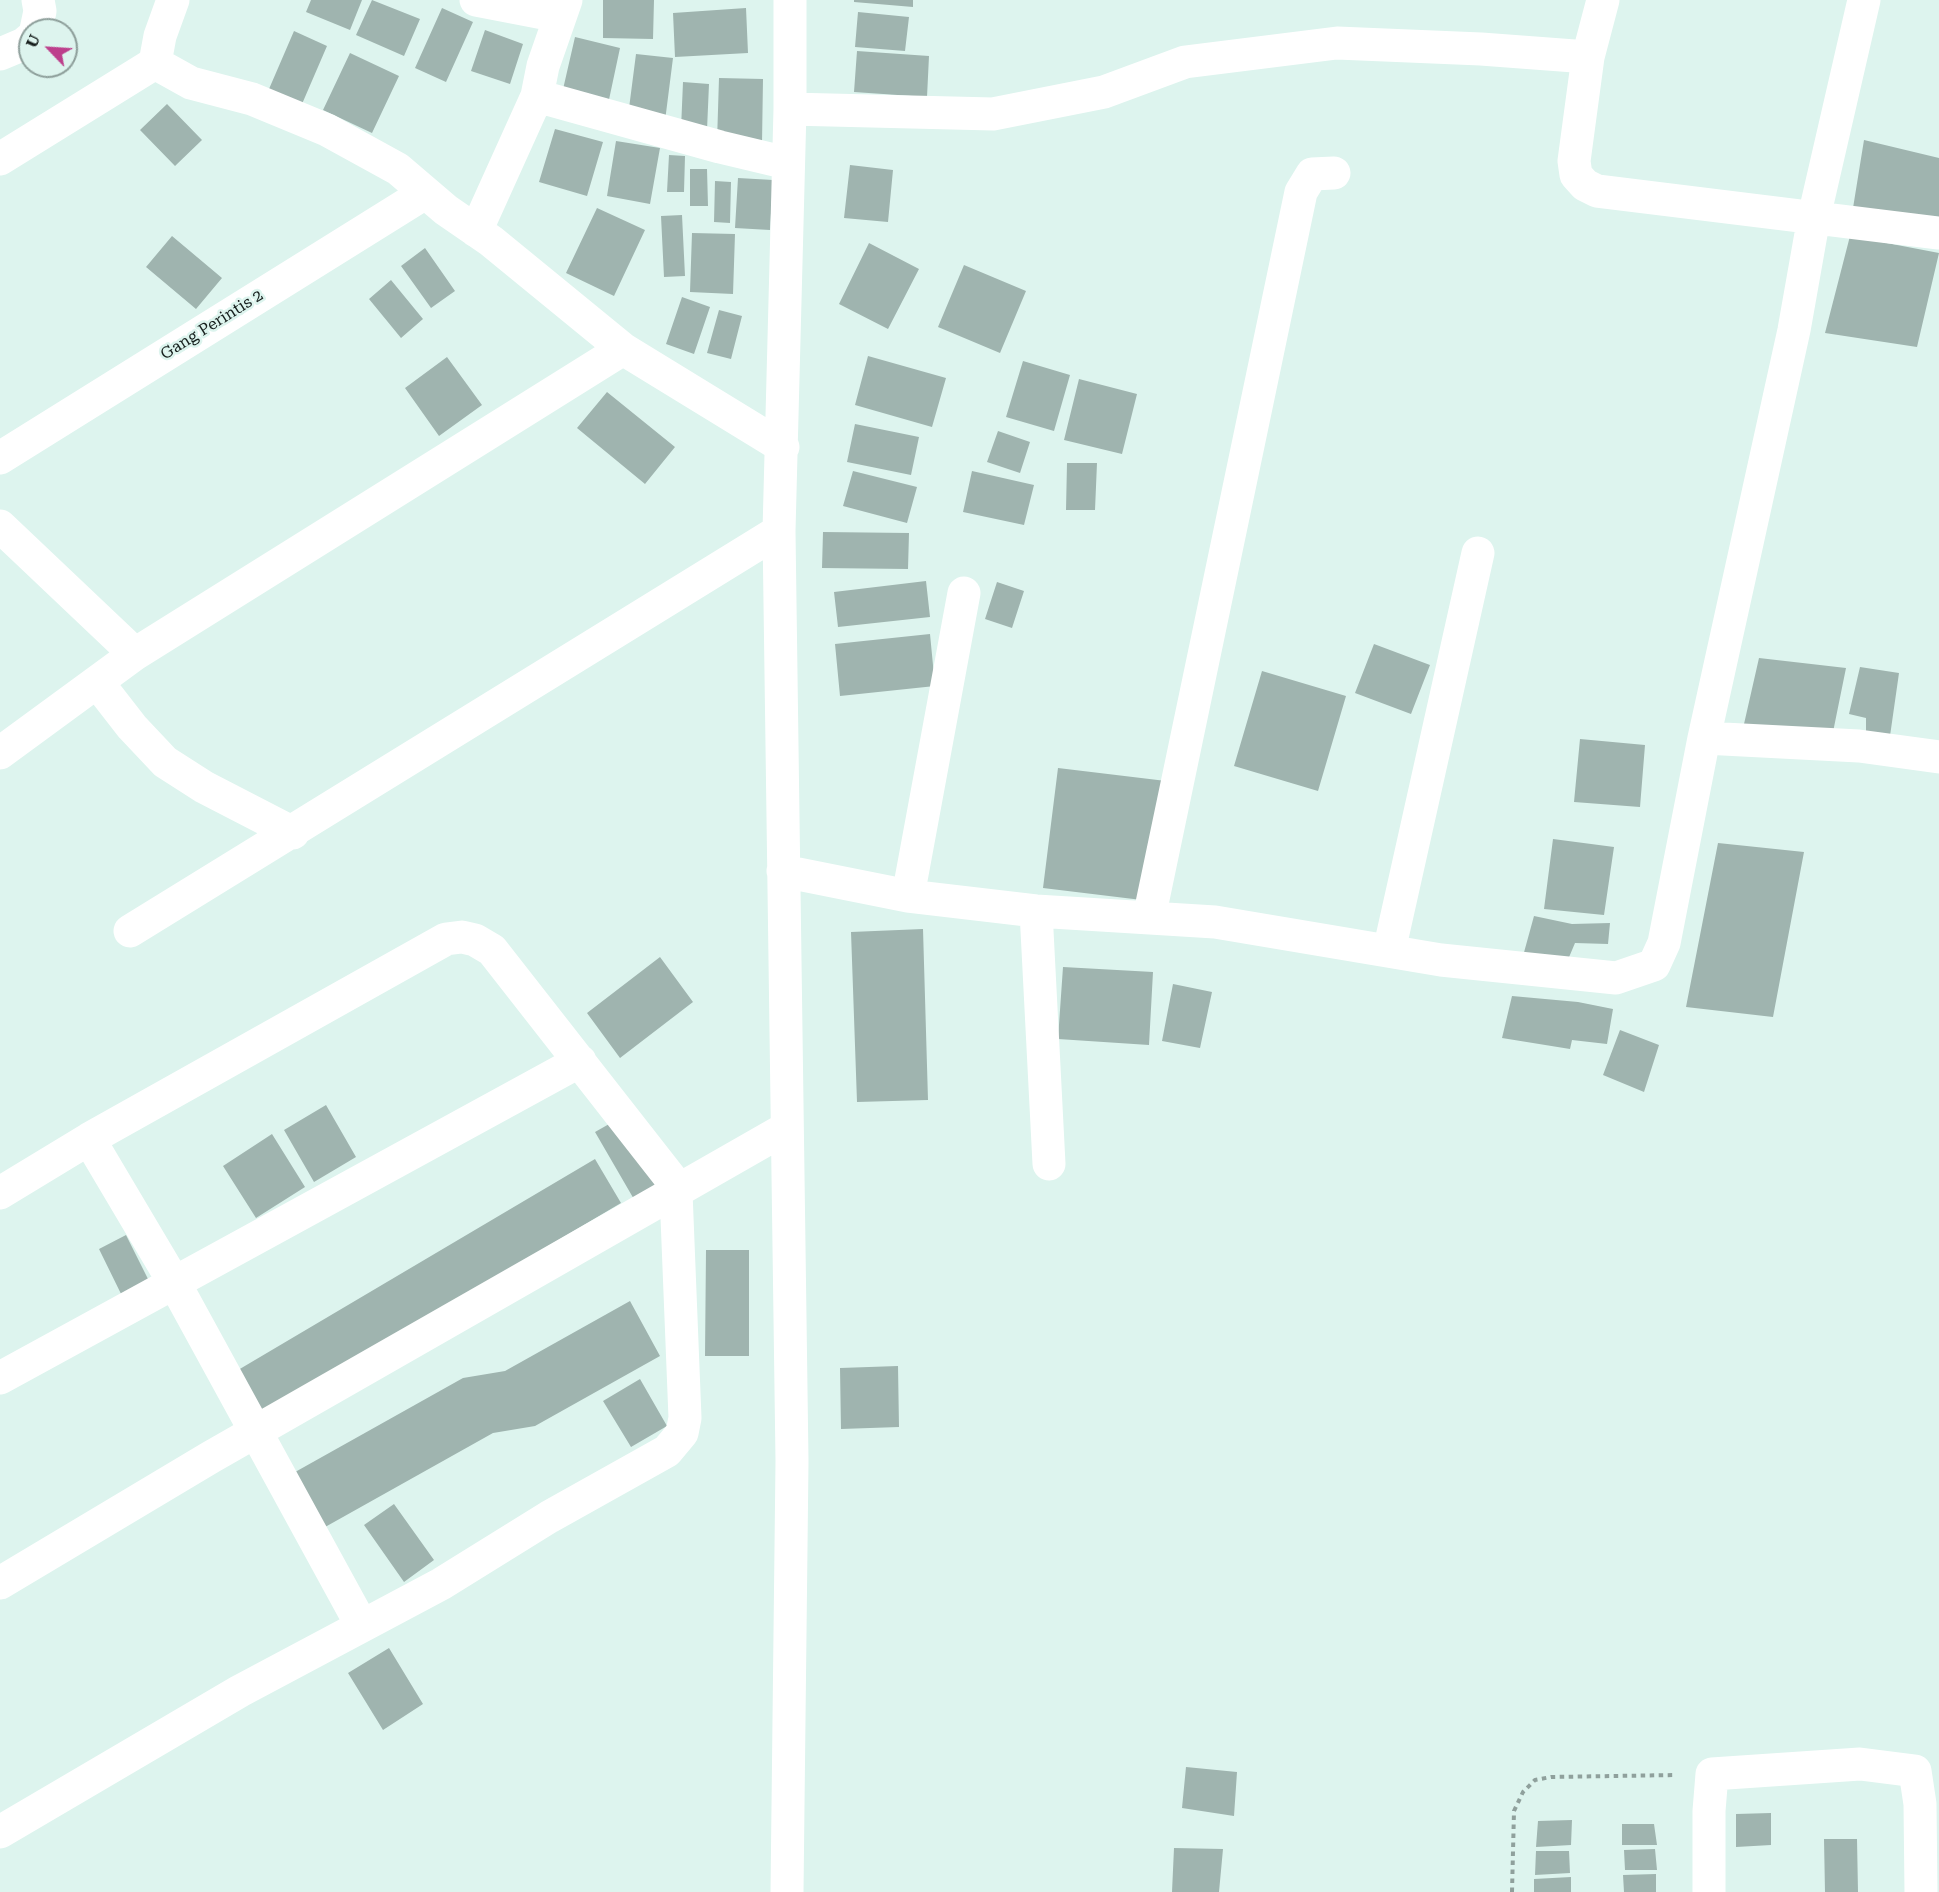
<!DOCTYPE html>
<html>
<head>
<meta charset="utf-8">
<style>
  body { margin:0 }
  #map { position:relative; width:1939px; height:1892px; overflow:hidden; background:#ddf4ee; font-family:"Roboto Serif",serif }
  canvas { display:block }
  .north { position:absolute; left:18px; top:18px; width:60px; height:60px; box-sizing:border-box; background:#ddf4ee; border:2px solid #8d9e9a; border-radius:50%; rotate:295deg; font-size:16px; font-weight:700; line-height:24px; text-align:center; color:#161e1c }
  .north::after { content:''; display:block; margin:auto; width:21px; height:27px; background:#bd3f8c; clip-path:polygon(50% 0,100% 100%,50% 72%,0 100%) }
</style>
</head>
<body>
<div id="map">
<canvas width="1939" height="1892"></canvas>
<div class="north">U</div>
</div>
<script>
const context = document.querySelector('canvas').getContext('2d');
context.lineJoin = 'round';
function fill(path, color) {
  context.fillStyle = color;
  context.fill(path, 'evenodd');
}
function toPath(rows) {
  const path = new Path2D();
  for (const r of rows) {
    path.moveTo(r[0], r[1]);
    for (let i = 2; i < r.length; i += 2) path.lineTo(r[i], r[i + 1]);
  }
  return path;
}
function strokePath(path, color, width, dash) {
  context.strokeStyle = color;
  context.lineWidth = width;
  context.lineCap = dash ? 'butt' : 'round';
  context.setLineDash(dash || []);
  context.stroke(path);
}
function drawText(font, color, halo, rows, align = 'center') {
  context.font = font + ' "Roboto Serif",serif';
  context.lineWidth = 5;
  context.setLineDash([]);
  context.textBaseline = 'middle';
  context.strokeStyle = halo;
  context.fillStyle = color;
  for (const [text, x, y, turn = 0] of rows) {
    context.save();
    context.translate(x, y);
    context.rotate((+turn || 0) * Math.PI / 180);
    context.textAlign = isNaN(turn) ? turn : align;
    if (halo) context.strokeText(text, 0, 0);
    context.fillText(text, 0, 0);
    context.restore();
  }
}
const building = toPath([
  [311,0,362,0,350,30,306,12],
  [372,0,420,19,404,56,356,35],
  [603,0,654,0,653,39,603,38],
  [854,0,913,0,913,7,854,2],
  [442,8,473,22,446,82,415,68],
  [746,8,748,53,675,57,673,13],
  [858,12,909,17,905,51,855,47],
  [485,30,523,44,510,84,471,71],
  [294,31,327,46,302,104,269,89],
  [575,37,620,48,607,109,561,98],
  [857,51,929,56,927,97,854,92],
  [350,53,399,76,372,133,323,110],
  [636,54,673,58,665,121,628,116],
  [719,78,763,79,762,143,717,142],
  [683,82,709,84,707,130,681,129],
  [167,104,202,140,175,166,140,130],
  [555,129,603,142,587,196,539,182],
  [1864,140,1939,158,1939,224,1853,208],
  [616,141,660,148,650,204,607,196],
  [669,155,685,156,684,192,667,192],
  [850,165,893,170,888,222,844,218],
  [690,169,707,169,708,206,690,206],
  [738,178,773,180,770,230,735,228],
  [715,181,731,182,730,223,714,222],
  [597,208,645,230,614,296,566,273],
  [682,215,685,276,664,277,661,216],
  [692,233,735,234,733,294,690,292],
  [172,236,222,278,196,309,146,267],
  [1850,236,1939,253,1917,347,1825,333],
  [869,243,919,269,888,329,839,304],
  [425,248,455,291,431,308,401,266],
  [964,265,1026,291,1000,353,938,327],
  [391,280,423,319,401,338,369,299],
  [682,297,710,307,694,354,666,344],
  [719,310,742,316,731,359,707,353],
  [868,356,946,378,932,427,855,405],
  [447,357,482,405,439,436,405,388],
  [1023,361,1070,375,1054,431,1006,417],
  [1079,379,1137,394,1122,454,1064,440],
  [607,392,675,447,645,484,577,428],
  [855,424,919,437,911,475,847,462],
  [998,431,1030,442,1020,473,987,462],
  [1067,463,1097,463,1095,510,1066,510],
  [853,471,917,487,907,523,843,506],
  [972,471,1034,485,1024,525,963,512],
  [823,532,909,533,908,569,822,568],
  [926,581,930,617,838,627,834,592],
  [997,582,1024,591,1012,628,985,619],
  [930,634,935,686,840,696,835,644],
  [1374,644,1430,665,1411,714,1355,693],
  [1759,658,1846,668,1832,737,1744,724],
  [1860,667,1899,673,1890,736,1866,734,1866,718,1849,714],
  [1262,671,1346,696,1318,791,1234,766],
  [1580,739,1645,745,1640,807,1574,802],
  [1058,768,1166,781,1150,901,1043,888],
  [1553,839,1614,847,1604,915,1544,909],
  [1718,843,1804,852,1773,1017,1686,1007],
  [1534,916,1572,924,1610,923,1608,944,1575,943,1567,962,1523,956],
  [923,929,928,1100,857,1102,851,932],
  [660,957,693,1002,620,1058,587,1013],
  [1063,967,1153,972,1149,1045,1058,1039],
  [1173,984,1212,992,1200,1048,1162,1041],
  [1512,996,1578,1002,1613,1009,1607,1044,1572,1040,1570,1049,1502,1038],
  [1620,1030,1659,1045,1644,1092,1603,1075],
  [326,1105,356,1157,314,1182,284,1130],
  [618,1119,657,1188,635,1201,595,1132],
  [272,1134,305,1187,256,1218,223,1166],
  [595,1159,621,1203,259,1417,233,1373],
  [126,1235,153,1289,125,1302,99,1249],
  [706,1250,749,1250,749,1356,705,1356],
  [630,1301,660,1356,535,1426,493,1433,318,1531,288,1476,463,1378,505,1371],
  [898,1366,899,1427,841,1429,840,1368],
  [640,1379,667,1426,631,1447,603,1401],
  [394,1504,434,1560,404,1582,364,1525],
  [389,1648,423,1704,383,1730,348,1673],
  [1186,1767,1237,1772,1234,1816,1182,1808],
  [1771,1813,1771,1845,1736,1847,1736,1814],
  [1572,1820,1571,1845,1536,1847,1538,1821],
  [1622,1824,1654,1824,1657,1845,1622,1845],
  [1824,1839,1857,1839,1858,1892,1825,1892],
  [1174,1848,1223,1849,1219,1892,1172,1892],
  [1655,1849,1657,1870,1625,1870,1624,1850],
  [1536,1851,1569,1851,1570,1873,1535,1875],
  [1656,1874,1656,1892,1624,1892,1623,1875],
  [1571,1877,1571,1892,1534,1892,1534,1879]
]);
const path = toPath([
  [1512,1892,1514,1811,1523,1792,1535,1780,1551,1777,1676,1775]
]);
const minor = toPath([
  [476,0,559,16],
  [566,0,543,66,537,96,720,147,787,163],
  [1603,0,1588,57,1574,161,1576,175,1585,185,1597,191,1939,233],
  [36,30,40,11,38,0],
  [0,54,24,44,30,39],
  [155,63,191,83,252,99,327,130,398,169,446,210,491,241,623,349,783,447],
  [790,109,993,114,1104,92,1185,62,1337,43,1481,49,1588,57],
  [0,159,155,63,160,36,173,0],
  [476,231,537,96],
  [0,458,425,193],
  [0,526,135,654],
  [97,682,132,727,165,762,204,787,293,833],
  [1704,738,1859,746,1939,757],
  [0,753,135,654,623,349],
  [783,871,908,896,1036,911,1215,922,1441,960,1616,978,1654,965,1664,943,1704,738,1794,330,1814,217,1864,0],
  [908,896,964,593],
  [1036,911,1049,1164],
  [1149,918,1301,192,1312,174,1334,173],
  [130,931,779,531],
  [1389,951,1478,553],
  [89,1139,175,1284,362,1626],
  [0,1193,89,1139,446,939,462,937,475,940,492,950,679,1189],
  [0,1378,580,1061],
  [0,1583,211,1457,785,1129],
  [0,1832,240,1691,441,1584,549,1517,667,1451,682,1433,685,1418,676,1192],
  [787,1892,792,1461,779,531,790,109,790,0],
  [1709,1892,1709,1811,1712,1774,1860,1764,1915,1771,1920,1804,1921,1892]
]);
const streetNames = [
  ["Gang Perintis 2",212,325,-32]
];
fill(building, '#9fb4af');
strokePath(path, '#8fa09c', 4, [4.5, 4.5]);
strokePath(minor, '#fff', 33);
drawText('16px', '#161e1c', '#ddf4ee', streetNames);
</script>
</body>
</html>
